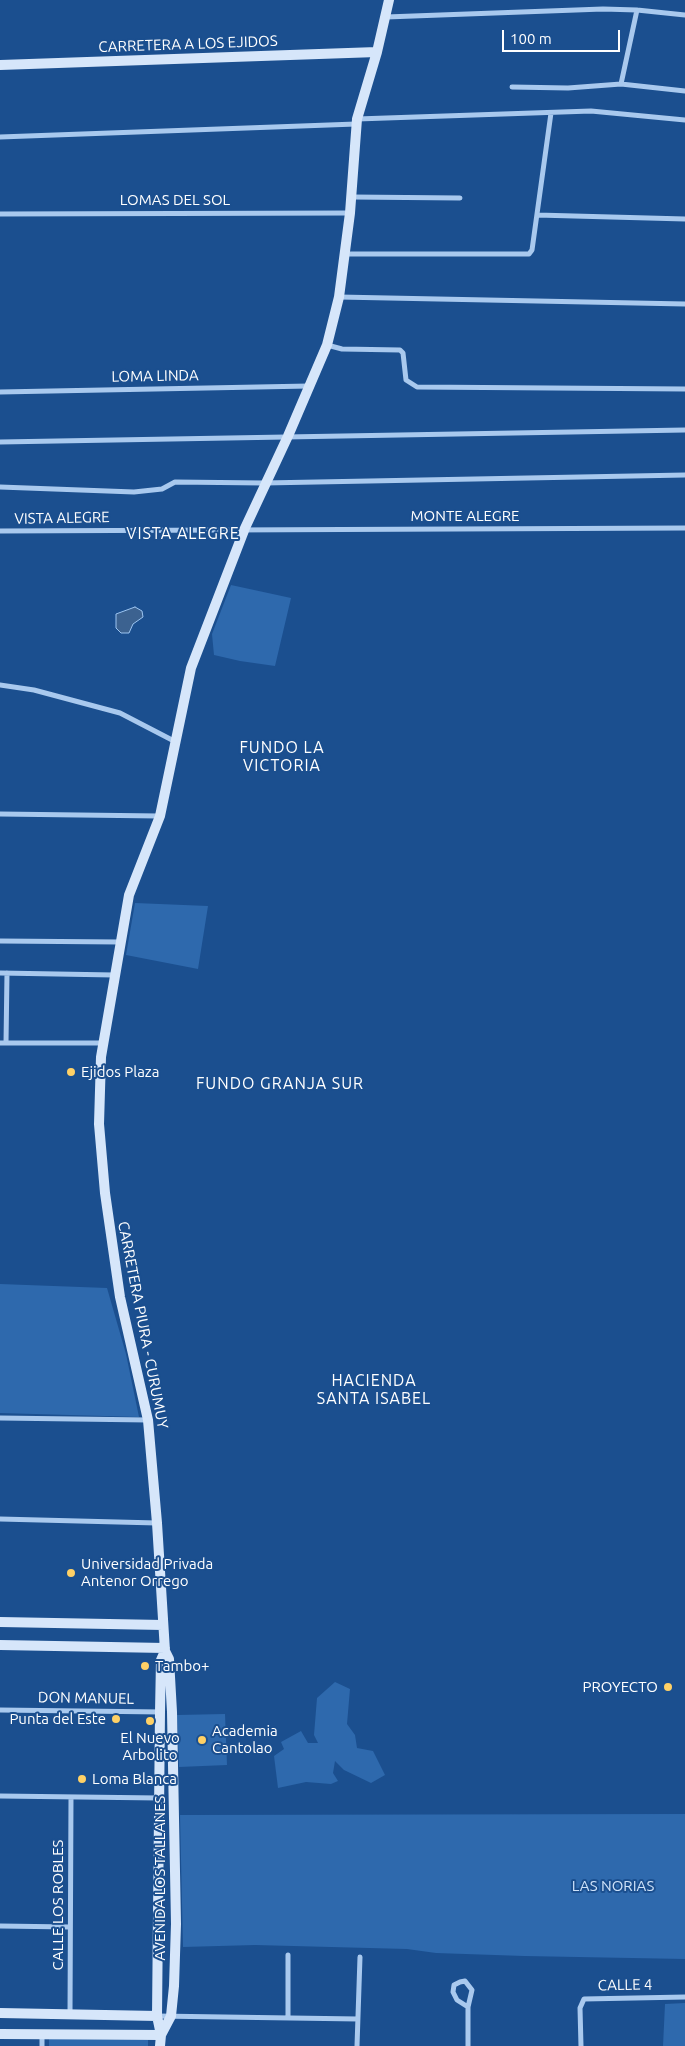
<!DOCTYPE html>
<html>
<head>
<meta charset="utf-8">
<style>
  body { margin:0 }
  #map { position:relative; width:685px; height:2046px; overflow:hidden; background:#1b4f8f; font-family:Ubuntu,sans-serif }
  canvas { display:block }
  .scale { position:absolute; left:502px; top:30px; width:118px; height:22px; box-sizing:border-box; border:2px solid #fff; border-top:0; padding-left:6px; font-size:15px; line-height:18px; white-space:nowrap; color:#fff; -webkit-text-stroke:4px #1b4f8f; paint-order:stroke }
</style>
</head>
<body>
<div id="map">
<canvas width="685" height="2046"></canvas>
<div class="scale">100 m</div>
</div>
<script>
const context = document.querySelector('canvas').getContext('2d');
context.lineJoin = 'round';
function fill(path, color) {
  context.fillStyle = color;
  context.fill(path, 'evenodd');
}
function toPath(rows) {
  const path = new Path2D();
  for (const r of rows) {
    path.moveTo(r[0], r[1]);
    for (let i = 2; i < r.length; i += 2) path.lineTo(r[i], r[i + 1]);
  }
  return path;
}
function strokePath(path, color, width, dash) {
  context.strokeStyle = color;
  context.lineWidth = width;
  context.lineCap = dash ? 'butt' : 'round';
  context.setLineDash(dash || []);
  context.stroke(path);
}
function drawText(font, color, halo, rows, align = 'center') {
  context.font = font + ' Ubuntu,sans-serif';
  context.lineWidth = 4;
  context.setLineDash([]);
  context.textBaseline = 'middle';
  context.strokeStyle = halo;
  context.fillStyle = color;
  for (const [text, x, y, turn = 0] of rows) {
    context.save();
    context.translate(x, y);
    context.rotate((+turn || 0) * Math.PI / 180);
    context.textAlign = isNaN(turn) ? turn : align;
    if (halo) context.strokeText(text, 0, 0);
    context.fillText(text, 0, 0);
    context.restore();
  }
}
const green = toPath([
  [231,585,291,598,275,666,240,661,214,655,212,634],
  [135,903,208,906,198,969,126,955],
  [0,1284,107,1288,126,1354,139,1417,0,1413],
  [335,1682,350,1689,347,1724,355,1735,357,1748,373,1751,385,1775,371,1783,344,1770,335,1761,333,1773,338,1781,331,1784,306,1782,278,1788,274,1756,284,1749,281,1742,301,1731,308,1743,318,1743,314,1735,317,1698],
  [225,1714,227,1765,179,1767,177,1715],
  [685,1814,685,1959,524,1956,436,1953,407,1949,255,1945,183,1947,180,1815],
  [685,2003,685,2046,663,2046,665,2004],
  [49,2039,148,2040,148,2046,49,2046]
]);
const water = toPath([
  [135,607,142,611,143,617,133,624,129,633,121,633,116,628,116,614,135,607]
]);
const street = toPath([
  [386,17,603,9,637,10,685,15],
  [621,84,637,10],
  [512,87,568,88,621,84,685,91],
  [357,119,591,111,685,120],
  [0,137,356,124],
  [352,197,460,198],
  [0,214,350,213],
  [537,215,685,219],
  [345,254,529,254,532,250,551,113],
  [339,297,685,304],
  [327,345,342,349,400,350,403,353,406,380,417,387,685,389],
  [0,392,309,386],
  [0,442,685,430],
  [0,487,134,492,162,489,175,482,264,483,685,475],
  [0,531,685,528],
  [0,685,34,690,120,713,174,741],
  [0,814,159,816],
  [0,941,120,942],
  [0,973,114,975],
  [0,1043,103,1043],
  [6,1043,7,973],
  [0,1418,148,1420],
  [0,1519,157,1523],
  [0,1710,162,1712],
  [0,1796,159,1798],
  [0,1926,70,1927],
  [468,2007,457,2000,453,1992,454,1985,460,1982,465,1981,472,1990,468,2007,468,2046],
  [70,2013,71,1797],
  [157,2016,358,2019],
  [288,2018,288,1955],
  [42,2035,42,2046],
  [357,2046,360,1957],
  [581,2046,580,2008,584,1999,685,1997]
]);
const secondary = toPath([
  [0,65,377,52],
  [0,1622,163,1625],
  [0,1645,165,1648],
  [0,2013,157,2016],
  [0,2034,161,2035],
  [161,2035,171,2016,174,1986,176,1924,172,1712,169,1659,165,1651,157,1523,148,1420,120,1297,105,1193,99,1124,101,1057,129,895,160,816,191,668,245,528,288,436,327,345,339,297,350,213,357,119,377,52,389,0],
  [160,2046,161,2035,157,2016,160,1712,161,1660,165,1651]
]);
const markers = [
  [71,1072,5,"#ffd166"],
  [71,1573,5,"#ffd166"],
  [145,1666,5,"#ffd166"],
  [668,1687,5,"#ffd166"],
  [116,1719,5,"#ffd166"],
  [150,1721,5,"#ffd166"],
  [202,1740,5,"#ffd166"],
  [82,1779,5,"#ffd166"]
];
const streetNames = [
  ["CARRETERA A LOS EJIDOS",188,44,-2],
  ["LOMAS DEL SOL",175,200],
  ["LOMA LINDA",155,376,-1],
  ["MONTE ALEGRE",465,516],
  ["VISTA ALEGRE",62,518,-1],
  ["CARRETERA PIURA - CURUMUY",143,1325,79],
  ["DON MANUEL",86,1698,1],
  ["AVENIDA LOS TALLANES",160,1878,-90],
  ["CALLE LOS ROBLES",58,1905,-90],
  ["CALLE 4",625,1985,-1]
];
const poiNames = [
  ["Ejidos Plaza",81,1072],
  ["Universidad Privada",81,1564],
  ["Antenor Orrego",81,1581],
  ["Tambo+",155,1666],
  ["PROYECTO",658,1687,"right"],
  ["Punta del Este",106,1719,"right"],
  ["Academia",212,1731],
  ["Cantolao",212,1748],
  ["El Nuevo",150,1738,"center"],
  ["Arbolito",150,1755,"center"],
  ["Loma Blanca",92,1779]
];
const parkNames = [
  ["LAS NORIAS",613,1886]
];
const neighbourhoodNames = [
  ["VISTA ALEGRE",183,534],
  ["FUNDO LA",282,748],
  ["VICTORIA",282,766],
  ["FUNDO GRANJA SUR",280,1084],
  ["HACIENDA",374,1381],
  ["SANTA ISABEL",374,1399]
];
fill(green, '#2e69ad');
fill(water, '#3c6290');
strokePath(water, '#9cc4f0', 1);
strokePath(street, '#a9c9ee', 5);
strokePath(secondary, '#d6e6fa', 10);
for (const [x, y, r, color] of markers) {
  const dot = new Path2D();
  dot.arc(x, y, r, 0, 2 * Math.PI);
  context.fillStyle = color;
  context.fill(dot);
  strokePath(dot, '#1b4f8f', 2);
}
drawText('15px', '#fff', '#1b4f8f', streetNames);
drawText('15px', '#fff', '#1b4f8f', poiNames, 'left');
drawText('15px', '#cfe3fa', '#1b4f8f', parkNames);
context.letterSpacing = '1px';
drawText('16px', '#fff', '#1b4f8f', neighbourhoodNames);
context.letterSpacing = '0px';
</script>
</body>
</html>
